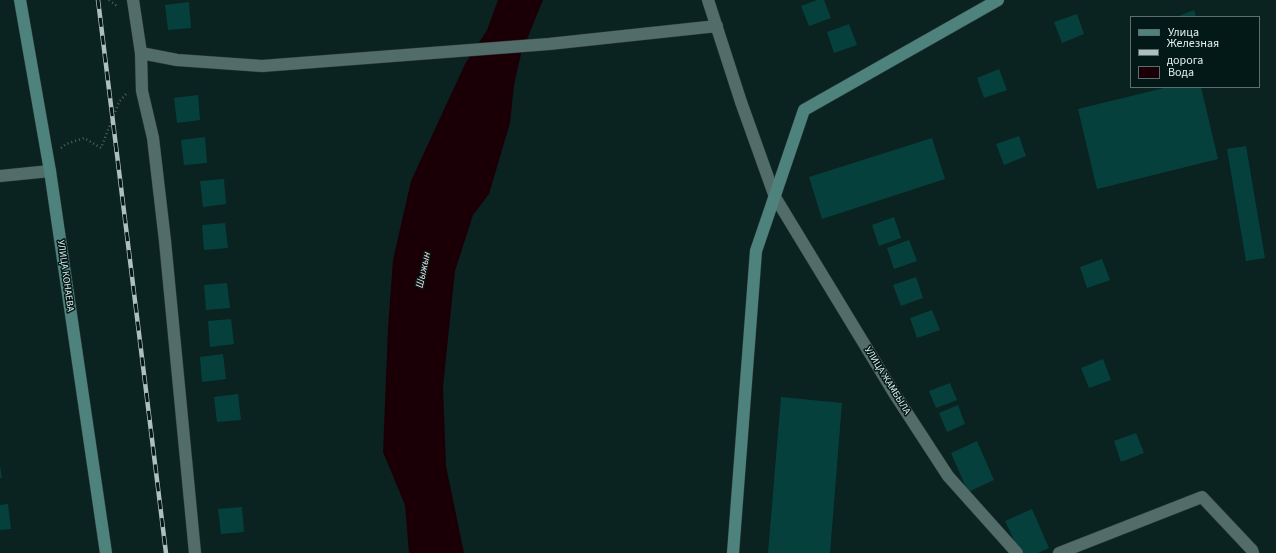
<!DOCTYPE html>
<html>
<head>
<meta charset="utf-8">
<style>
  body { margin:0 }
  #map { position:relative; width:1276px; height:553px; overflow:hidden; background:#0a2220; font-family:"Source Sans 3",sans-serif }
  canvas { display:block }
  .legend { position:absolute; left:1130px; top:16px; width:130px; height:72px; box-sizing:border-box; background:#021917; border:1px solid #5b6f6d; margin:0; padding:5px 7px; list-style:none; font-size:12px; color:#e1efed }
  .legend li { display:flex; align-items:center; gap:8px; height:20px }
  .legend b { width:20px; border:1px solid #5b6f6d }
</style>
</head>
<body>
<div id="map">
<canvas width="1276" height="553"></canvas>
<ul class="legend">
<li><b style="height:5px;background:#4e827d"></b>Улица</li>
<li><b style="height:5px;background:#afbfbd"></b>Железная дорога</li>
<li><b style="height:11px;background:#1a0006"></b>Вода</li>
</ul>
</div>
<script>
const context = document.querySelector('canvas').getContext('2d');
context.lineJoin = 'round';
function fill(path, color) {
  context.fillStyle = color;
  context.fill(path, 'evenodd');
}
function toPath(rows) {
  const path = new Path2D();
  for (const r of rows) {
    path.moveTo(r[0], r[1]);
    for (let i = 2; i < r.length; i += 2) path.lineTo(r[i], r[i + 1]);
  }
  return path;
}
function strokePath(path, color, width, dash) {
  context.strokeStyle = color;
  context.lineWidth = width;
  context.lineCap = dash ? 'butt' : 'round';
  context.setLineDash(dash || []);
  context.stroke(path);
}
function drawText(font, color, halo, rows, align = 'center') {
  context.font = font + ' "Source Sans 3",sans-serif';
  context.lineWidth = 3;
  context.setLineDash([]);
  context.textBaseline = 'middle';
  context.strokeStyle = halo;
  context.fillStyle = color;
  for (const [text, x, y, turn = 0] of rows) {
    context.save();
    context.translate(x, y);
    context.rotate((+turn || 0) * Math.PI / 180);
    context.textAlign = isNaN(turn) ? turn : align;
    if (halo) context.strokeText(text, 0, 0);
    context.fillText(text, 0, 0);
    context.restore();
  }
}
const water = toPath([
  [498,0,543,0,521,54,514,85,510,123,489,194,473,215,455,271,443,387,446,466,464,553,409,553,405,505,383,452,388,328,393,260,411,181,465,64,487,30]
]);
const building = toPath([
  [817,0,824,0,831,18,809,26,801,6],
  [189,2,191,28,168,30,165,5],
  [1194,10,1196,17,1176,17],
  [1077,14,1084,34,1062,43,1054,22],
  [849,24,857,45,834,53,827,32],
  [999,69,1007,90,984,98,977,78],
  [1168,87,1201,87,1218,159,1097,189,1078,109],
  [198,95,200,120,177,123,174,98],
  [1019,136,1026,156,1004,165,996,144],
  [205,137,207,163,184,165,181,140],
  [932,138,945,179,822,219,809,177],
  [1246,146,1265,258,1246,261,1227,149],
  [224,179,226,204,203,207,200,181],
  [894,217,901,238,879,246,872,225],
  [225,223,228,248,204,250,202,225],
  [909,240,917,261,894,269,887,248],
  [1102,259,1110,280,1087,288,1080,267],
  [916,277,923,298,901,306,893,285],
  [227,283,230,308,206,310,204,285],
  [932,310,940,330,917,338,910,318],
  [231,319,234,344,210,347,208,321],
  [223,354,226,379,202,382,200,357],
  [1103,359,1111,380,1089,388,1081,368],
  [950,383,957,400,936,408,929,391],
  [238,394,241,420,217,422,214,397],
  [781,397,842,403,830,553,768,553],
  [958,405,965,424,947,432,939,413],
  [1136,433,1144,453,1121,462,1114,441],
  [977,441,994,480,968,492,951,453],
  [0,466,2,478,0,478],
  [8,504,11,529,0,530,0,505],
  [242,507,244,532,221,534,218,509],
  [1032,509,1049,548,1038,553,1020,553,1005,521]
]);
const path = toPath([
  [109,0,117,6],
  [61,148,66,144,84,138,101,148,119,102,127,93]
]);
const street = toPath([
  [133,0,141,53,142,91,153,138,165,241,195,553],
  [708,0,741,102,775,197,894,393,948,476,1017,553],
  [141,53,177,60,262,66,549,44,717,26],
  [0,176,50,171],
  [1059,553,1202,497,1252,550,1253,553]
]);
const secondary = toPath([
  [20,0,50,171,106,553],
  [733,553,756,251,804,110,998,0]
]);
const rail = toPath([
  [98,0,166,553]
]);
const streetNames = [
  ["УЛИЦА КОНАЕВА",65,276,82],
  ["УЛИЦА ЖАМБЫЛА",887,381,58]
];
const waterNames = [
  ["Шыжын",424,270,-78]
];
fill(water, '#1a0006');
fill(building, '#06403d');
strokePath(street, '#2d3937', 13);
strokePath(secondary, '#2d3937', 13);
strokePath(path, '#4f6462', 2.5, [1, 3]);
strokePath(street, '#526c69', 12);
strokePath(secondary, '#4e827d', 12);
strokePath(rail, '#afbfbd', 4.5);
strokePath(rail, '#021917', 3, [9]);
drawText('10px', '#e1efed', '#021917', streetNames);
drawText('italic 11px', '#f5d7dc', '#021917', waterNames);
</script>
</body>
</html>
